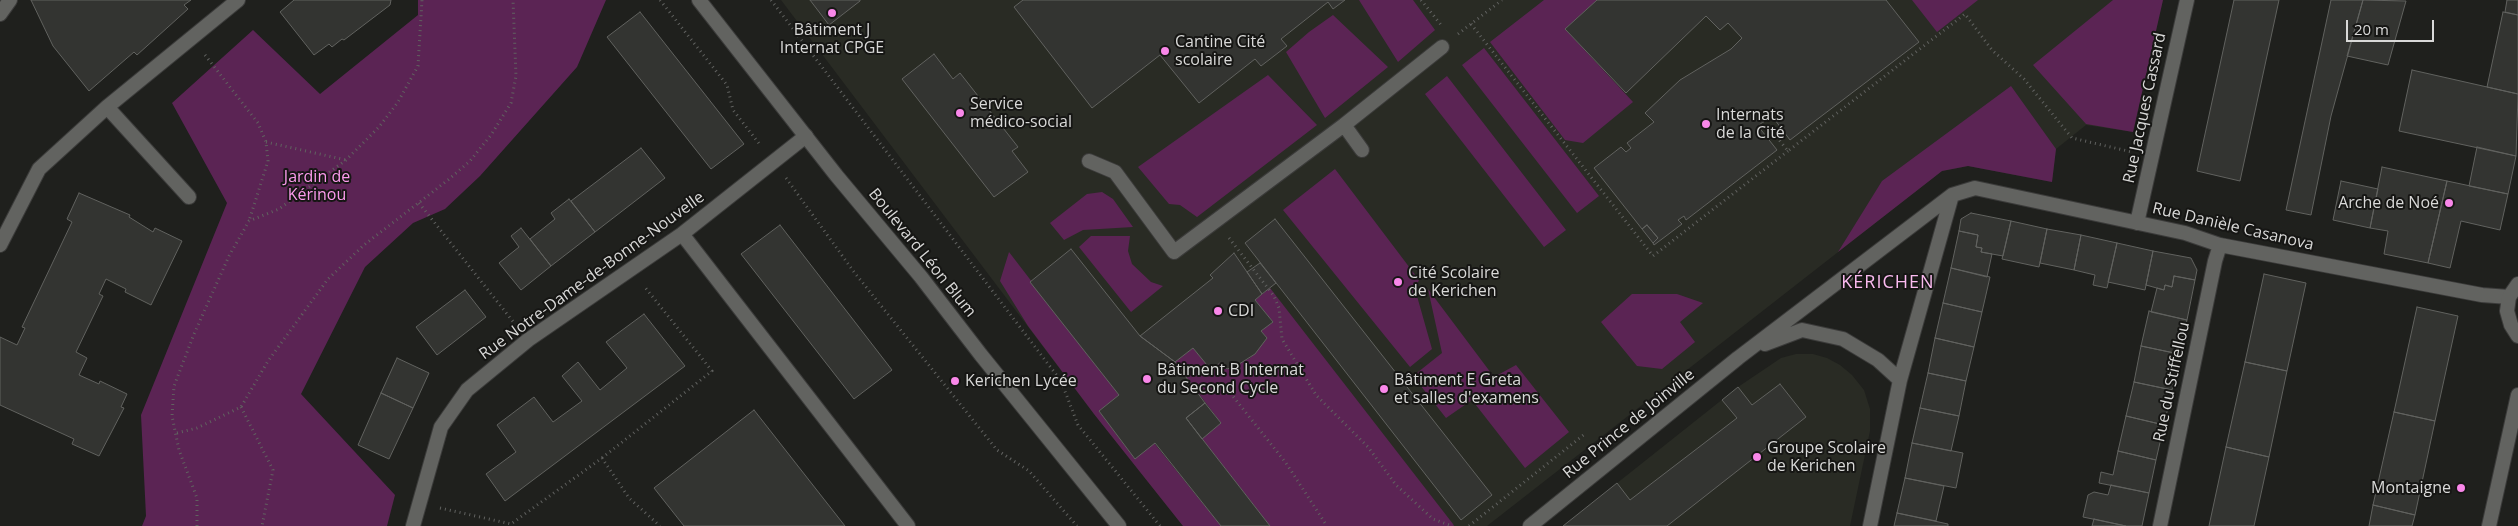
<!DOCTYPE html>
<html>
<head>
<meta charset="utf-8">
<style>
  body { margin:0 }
  #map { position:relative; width:2518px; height:526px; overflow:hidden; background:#1f201d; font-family:"Open Sans",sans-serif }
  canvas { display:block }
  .scale { position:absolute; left:2346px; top:20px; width:88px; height:22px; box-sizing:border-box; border:2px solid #d9d9d8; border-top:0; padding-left:6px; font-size:15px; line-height:18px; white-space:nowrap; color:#d9d9d8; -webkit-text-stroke:4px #161614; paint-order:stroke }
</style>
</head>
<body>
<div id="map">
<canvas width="2518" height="526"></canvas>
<div class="scale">20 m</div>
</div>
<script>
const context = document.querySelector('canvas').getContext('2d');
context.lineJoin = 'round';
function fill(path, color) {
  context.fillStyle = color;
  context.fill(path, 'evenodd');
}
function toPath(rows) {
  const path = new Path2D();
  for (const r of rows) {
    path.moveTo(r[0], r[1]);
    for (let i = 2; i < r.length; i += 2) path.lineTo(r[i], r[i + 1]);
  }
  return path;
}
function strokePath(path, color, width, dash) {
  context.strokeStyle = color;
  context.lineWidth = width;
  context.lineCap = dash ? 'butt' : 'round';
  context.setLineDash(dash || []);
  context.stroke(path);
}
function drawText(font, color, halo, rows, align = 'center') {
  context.font = font + ' "Open Sans",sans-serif';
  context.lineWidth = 4;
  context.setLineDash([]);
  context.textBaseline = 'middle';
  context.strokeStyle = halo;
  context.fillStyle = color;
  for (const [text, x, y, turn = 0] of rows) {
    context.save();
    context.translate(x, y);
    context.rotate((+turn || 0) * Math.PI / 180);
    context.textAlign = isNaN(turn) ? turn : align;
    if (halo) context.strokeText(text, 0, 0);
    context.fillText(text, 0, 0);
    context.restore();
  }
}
const built = toPath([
  [781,0,2163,0,2133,132,2086,125,2056,149,2052,182,1968,166,1942,171,1487,526,1183,526,1094,414],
  [1796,354,1813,354,1827,358,1840,365,1852,375,1864,390,1870,409,1870,431,1850,526,1563,526,1738,387,1781,358]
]);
const green = toPath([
  [418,0,606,0,577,67,480,176,445,209,413,223,365,267,301,394,395,495,387,526,142,526,146,516,141,415,227,203,172,103,253,30,320,94,418,15],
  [1359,0,1413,0,1435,30,1398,62],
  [1544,0,1597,0,1565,29,1633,102,1583,143,1565,140,1490,42],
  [1912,0,1978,0,1937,32],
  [2113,0,2163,0,2133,132,2086,124,2033,65],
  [1333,15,1388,67,1325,118,1286,52,1309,32],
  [1484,48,1599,196,1577,213,1462,65],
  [1268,75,1317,125,1197,217,1180,205,1169,204,1138,167],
  [1447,76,1566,230,1544,247,1425,94],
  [2011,86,2056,149,2052,182,1968,166,1942,171,1838,252,1882,181],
  [1335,169,1419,280,1415,289,1432,349,1410,367,1283,210],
  [1102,192,1113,199,1133,227,1083,230,1064,240,1050,223,1087,194],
  [1091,236,1130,236,1128,251,1132,264,1151,282,1163,286,1131,312,1079,247],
  [1009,252,1119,395,1099,411,1134,458,1154,443,1221,526,1183,526,1094,414,1028,326,1000,281],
  [1270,288,1453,524,1454,526,1270,526,1202,439,1221,423,1175,362,1193,348,1211,370,1221,362,1228,369,1250,358,1267,338,1261,331,1273,322,1255,300],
  [1428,289,1494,377,1516,365,1569,432,1525,468,1472,400,1446,418,1413,376,1442,353],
  [1632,294,1677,294,1703,303,1680,322,1695,342,1662,369,1637,366,1601,322]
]);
const building = toPath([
  [31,0,191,0,184,5,188,9,137,55,134,52,89,91,53,46,31,0],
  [294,0,391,0,390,5,344,40,342,39,332,47,329,44,314,55,280,12,294,0],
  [810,0,860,0,860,1,829,25,810,0],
  [1023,0,1345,0,1333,9,1328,2,1281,39,1287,46,1261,66,1255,59,1199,103,1160,55,1092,108,1014,7,1023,0],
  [1597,0,1886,0,1919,42,1790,140,1772,116,1764,121,1758,126,1777,150,1686,220,1684,216,1678,220,1682,224,1654,245,1653,243,1658,238,1647,225,1642,229,1594,168,1621,147,1626,152,1631,148,1627,143,1654,122,1645,113,1680,80,1731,49,1742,38,1728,23,1720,30,1706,16,1626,93,1565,29,1597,0],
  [2234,0,2279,0,2240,181,2197,171,2234,0],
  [2331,0,2363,0,2331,116,2311,215,2286,210,2331,0],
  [2363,0,2406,1,2388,65,2347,56,2363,0],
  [2507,0,2518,0,2518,15,2505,12,2507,0],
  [640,12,744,144,711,169,607,37,640,12],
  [2503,12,2518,15,2518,94,2487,87,2503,12],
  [934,54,953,79,960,73,1018,147,1012,151,1028,172,994,197,902,79,934,54],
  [2412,70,2518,94,2516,156,2399,131,2412,70],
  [2477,147,2516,156,2508,194,2469,186,2477,147],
  [641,148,665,178,595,232,571,201,641,148],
  [2382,167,2447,181,2428,263,2384,254,2388,231,2370,228,2382,167],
  [2341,181,2378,189,2370,228,2333,220,2341,181],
  [2447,181,2508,194,2500,230,2461,221,2450,268,2428,263,2447,181],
  [79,193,130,215,129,217,153,232,155,228,182,241,151,305,125,292,126,289,106,279,99,294,103,296,76,352,87,358,79,375,99,384,100,381,127,394,121,407,124,408,99,456,72,444,74,439,0,405,0,337,17,345,25,328,22,327,72,222,67,219,79,193],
  [569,199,595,232,551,266,530,239,555,219,551,213,569,199],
  [1971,213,2011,221,2003,256,1981,252,1982,248,1976,247,1978,235,1959,231,1961,219,1971,213],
  [1275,219,1492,495,1461,520,1245,243,1275,219],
  [2011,221,2047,229,2039,267,2002,259,2011,221],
  [780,225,892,370,854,399,741,254,780,225],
  [1647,225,1658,238,1653,243,1642,229,1647,225],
  [521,228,551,266,521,290,499,263,519,247,511,236,521,228],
  [2047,229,2081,235,2074,270,2040,263,2047,229],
  [1959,231,1978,235,1976,247,1982,248,1981,252,1992,254,1987,277,1951,268,1959,231],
  [2081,235,2117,243,2107,288,2093,285,2095,275,2074,270,2081,235],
  [2117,243,2153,251,2145,290,2108,282,2117,243],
  [1071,249,1140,336,1175,362,1205,403,1186,418,1270,526,1221,526,1155,443,1135,459,1099,411,1119,395,1030,282,1071,249],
  [2153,251,2191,258,2197,270,2195,280,2174,276,2172,287,2165,285,2164,290,2146,285,2153,251],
  [1234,253,1262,294,1255,300,1273,322,1261,331,1267,338,1255,354,1236,366,1227,369,1221,362,1211,370,1193,348,1175,362,1140,336,1213,278,1210,275,1234,253],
  [1260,263,1276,283,1262,294,1247,272,1260,263],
  [1951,268,1990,277,1982,312,1943,303,1951,268],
  [2264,274,2306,283,2287,371,2245,362,2264,274],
  [2174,276,2195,280,2187,320,2151,312,2157,288,2164,290,2165,285,2172,287,2174,276],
  [465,290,486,317,437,355,416,327,465,290],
  [1943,303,1982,312,1974,347,1935,338,1943,303],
  [2417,307,2458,316,2435,421,2394,412,2417,307],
  [2149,311,2187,320,2179,354,2141,346,2149,311],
  [644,314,685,366,505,501,486,474,516,452,497,425,534,397,553,422,582,401,562,376,578,362,600,390,627,368,606,342,644,314],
  [1935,338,1974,347,1966,381,1928,373,1935,338],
  [2141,346,2179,354,2172,390,2134,382,2141,346],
  [397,358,429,373,413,408,381,393,397,358],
  [2245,362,2287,371,2269,457,2226,447,2245,362],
  [1928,373,1966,381,1959,416,1920,408,1928,373],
  [2134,382,2172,390,2164,425,2126,416,2134,382],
  [1780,384,1806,417,1667,526,1563,526,1617,483,1630,500,1737,418,1722,400,1738,387,1752,405,1780,384],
  [381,393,413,408,389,459,358,445,381,393],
  [1205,403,1221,423,1202,439,1186,418,1205,403],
  [1920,408,1959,416,1951,451,1912,443,1920,408],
  [754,410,845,526,684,526,654,488,754,410],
  [2394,412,2435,421,2415,515,2373,505,2394,412],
  [2126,416,2164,425,2156,460,2118,451,2126,416],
  [1912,443,1963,453,1956,488,1905,478,1912,443],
  [2226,447,2269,457,2254,526,2209,526,2226,447],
  [2118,451,2156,460,2149,493,2099,483,2101,472,2113,475,2118,451],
  [1905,478,1944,486,1936,521,1897,513,1905,478],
  [2111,485,2149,493,2142,526,2126,526,2083,517,2088,495,2094,492,2108,495,2111,485],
  [2373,505,2415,515,2412,526,2369,526,2373,505],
  [1897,513,1948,524,1948,526,1894,526,1897,513],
  [2094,519,2126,526,2092,526,2094,519]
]);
const path = toPath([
  [660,0,727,85,733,110,761,146],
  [771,0,1061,381,1078,425,1160,526],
  [1421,0,1442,26],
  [1471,24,1653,256,1788,151],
  [1458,34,1502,0],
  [205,55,258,123,266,142,268,161,249,221],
  [1764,121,1788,151,1965,14,1992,50,2024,79,2072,138,2132,152],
  [266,142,346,160],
  [786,178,854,272,997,450,1029,471,1077,526],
  [419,203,515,324],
  [1229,238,1274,296,1279,308,1282,339,1316,395,1368,447,1396,485,1433,519,1452,526],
  [1224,385,1286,463,1327,526],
  [241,407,273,470,262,526],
  [177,433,197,428,241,407,268,361,328,279,364,245,448,180,470,161,491,135,511,103,516,76,513,0],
  [602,458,712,371,644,286],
  [440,508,511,524,602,458,629,498,660,526],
  [197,526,197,498,179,450,172,416,174,386,194,334,229,256,249,221,279,209,346,160,379,127,398,102,418,66,422,0],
  [1469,526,1586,433]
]);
const service = toPath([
  [1344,125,1362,150],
  [1089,161,1115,172,1174,252,1344,125,1442,47]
]);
const minor = toPath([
  [0,14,10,0],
  [107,107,189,197],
  [2137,223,2187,0],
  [682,234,908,526],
  [0,245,39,169,107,107,238,0],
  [1765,344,1802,330,1843,339,1878,360,1900,380],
  [413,526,441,427,467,390,528,340,682,234,806,136],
  [1530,526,1738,358,1952,195,1975,188,2185,233,2220,245,2482,295,2509,297],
  [1870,526,1900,380,1952,195],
  [2160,526,2215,261,2220,245]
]);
const secondary = toPath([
  [699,0,836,175,921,277,981,355,1119,526],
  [2518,284,2509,297,2507,311,2511,325,2518,336],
  [2489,526,2518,395]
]);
const markers = [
  [832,13,5,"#f987e9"],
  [1165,51,5,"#f987e9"],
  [960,113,5,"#f987e9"],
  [1706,124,5,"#f987e9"],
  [2449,203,5,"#f987e9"],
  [1398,282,5,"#f987e9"],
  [1218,311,5,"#f987e9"],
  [1147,379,5,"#f987e9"],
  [955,381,5,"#f987e9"],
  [1384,389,5,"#f987e9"],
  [1757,457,5,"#f987e9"],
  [2461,488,5,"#f987e9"]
];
const poiNames = [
  ["Bâtiment J",832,30,"center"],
  ["Internat CPGE",832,48,"center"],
  ["Cantine Cité",1175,42],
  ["scolaire",1175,60],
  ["Service",970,104],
  ["médico-social",970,122],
  ["Internats",1716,115],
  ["de la Cité",1716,133],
  ["Arche de Noé",2439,203,"right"],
  ["Cité Scolaire",1408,273],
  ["de Kerichen",1408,291],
  ["CDI",1228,311],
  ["Bâtiment B Internat",1157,370],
  ["du Second Cycle",1157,388],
  ["Bâtiment E Greta",1394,380],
  ["et salles d'examens",1394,398],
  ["Kerichen Lycée",965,381],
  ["Groupe Scolaire",1767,448],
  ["de Kerichen",1767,466],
  ["Montaigne",2451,488,"right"]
];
const streetNames = [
  ["Rue Jacques Cassard",2145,108,-78],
  ["Rue Danièle Casanova",2233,227,13],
  ["Boulevard Léon Blum",922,253,51],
  ["Rue Notre-Dame-de-Bonne-Nouvelle",592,276,-36],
  ["Rue du Stiffellou",2172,382,-78],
  ["Rue Prince de Joinville",1629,424,-39]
];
const parkNames = [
  ["Jardin de",317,177],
  ["Kérinou",317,195]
];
const neighbourhoodNames = [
  ["KÉRICHEN",1888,283]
];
fill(built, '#292b24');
fill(green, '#5b2454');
fill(building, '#333431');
strokePath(building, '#61625f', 1);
strokePath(service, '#3b3b3a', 16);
strokePath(minor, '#3b3b3a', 16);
strokePath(secondary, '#3b3b3a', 16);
strokePath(path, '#616260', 3, [1, 4]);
strokePath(service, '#626360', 14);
strokePath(minor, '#626360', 14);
strokePath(secondary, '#626360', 14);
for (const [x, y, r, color] of markers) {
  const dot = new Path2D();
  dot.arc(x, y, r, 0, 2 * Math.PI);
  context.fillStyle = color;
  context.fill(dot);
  strokePath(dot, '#161614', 2);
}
drawText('16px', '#d9d9d8', '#161614', poiNames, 'left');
drawText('16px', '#d9d9d8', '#161614', streetNames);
drawText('16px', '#fc9bed', '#161614', parkNames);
context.letterSpacing = '1px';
drawText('18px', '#fbbbf0', '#161614', neighbourhoodNames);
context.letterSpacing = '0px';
</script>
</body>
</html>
